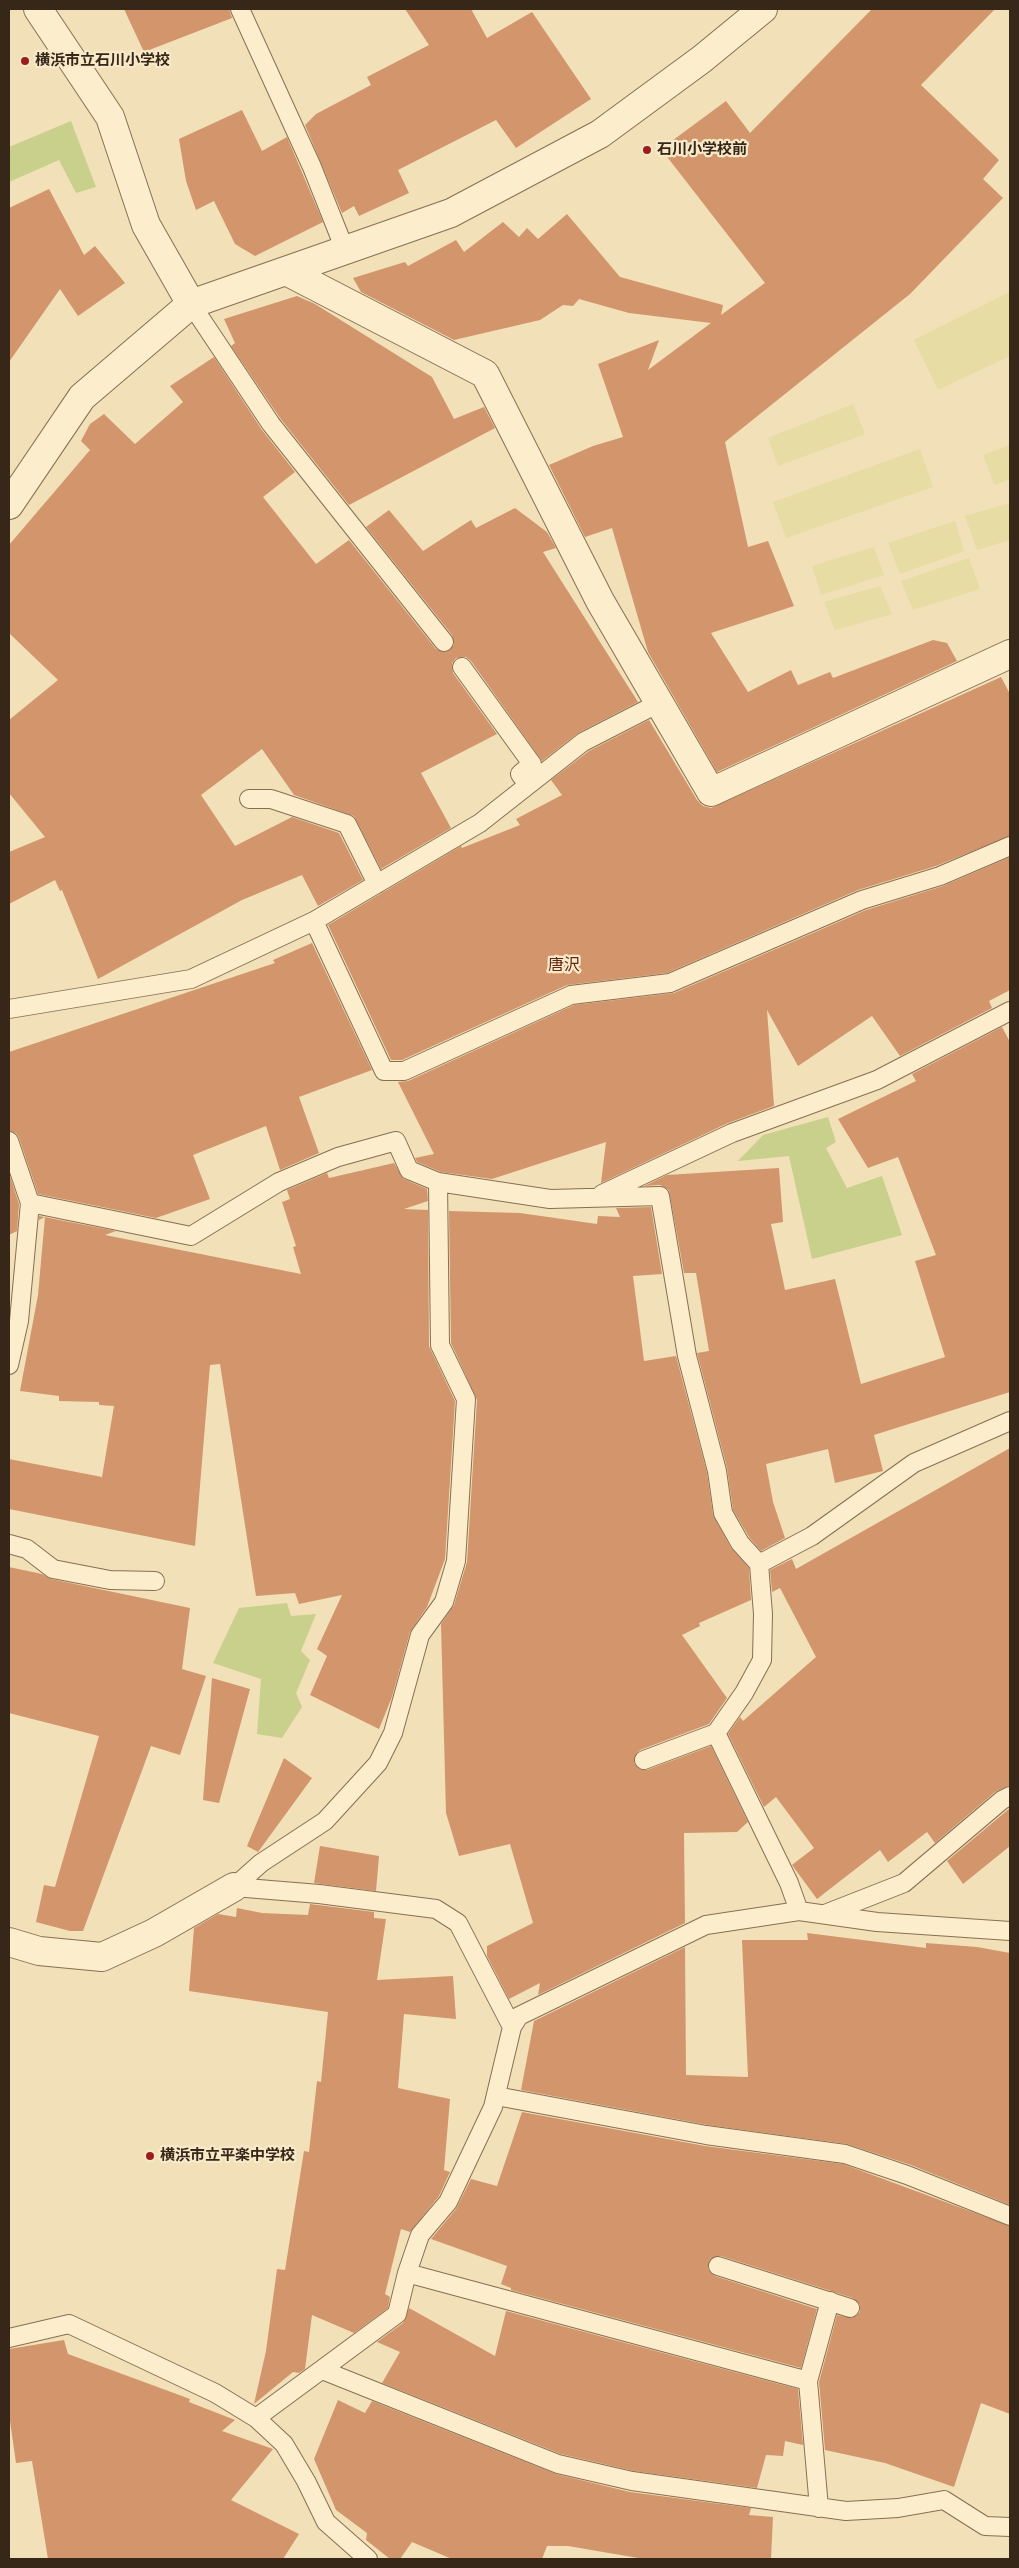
<!DOCTYPE html>
<html>
<head>
<meta charset="utf-8">
<style>
  body { margin:0 }
  #map { position:relative; width:1019px; height:2568px; overflow:hidden; background:#f1e0b8; font-family:Literata,serif }
  canvas { display:block }
  .frame { position:absolute; inset:0; border:10px solid #362719; pointer-events:none }
</style>
</head>
<body>
<div id="map">
<canvas width="1019" height="2568"></canvas>
<div class="frame"></div>
</div>
<script>
const context = document.querySelector('canvas').getContext('2d');
context.lineJoin = 'round';
function fill(path, color) {
  context.fillStyle = color;
  context.fill(path, 'evenodd');
}
function toPath(rows) {
  const path = new Path2D();
  for (const r of rows) {
    path.moveTo(r[0], r[1]);
    for (let i = 2; i < r.length; i += 2) path.lineTo(r[i], r[i + 1]);
  }
  return path;
}
function strokePath(path, color, width, dash) {
  context.strokeStyle = color;
  context.lineWidth = width;
  context.lineCap = dash ? 'butt' : 'round';
  context.setLineDash(dash || []);
  context.stroke(path);
}
function drawText(font, color, halo, rows, align = 'center') {
  context.font = font + ' Literata,"Noto Sans JP",serif';
  context.lineWidth = 4.5;
  context.setLineDash([]);
  context.textBaseline = 'middle';
  context.strokeStyle = halo;
  context.fillStyle = color;
  for (const [text, x, y, turn = 0] of rows) {
    context.save();
    context.translate(x, y);
    context.rotate((+turn || 0) * Math.PI / 180);
    context.textAlign = isNaN(turn) ? turn : align;
    if (halo) context.strokeText(text, 0, 0);
    context.fillText(text, 0, 0);
    context.restore();
  }
}
const farmland = toPath([
  [1009,292,1010,356,938,390,914,340],
  [853,404,865,434,778,466,768,438],
  [1010,445,1010,479,995,485,983,455],
  [920,449,933,487,786,538,773,502],
  [1010,503,1010,540,977,550,965,516],
  [955,521,964,551,900,574,888,543],
  [874,547,884,575,821,595,812,566],
  [969,558,980,589,913,610,901,581],
  [880,586,892,614,835,630,824,602]
]);
const green = toPath([
  [71,121,96,187,76,193,59,160,9,182,9,147],
  [828,1117,836,1142,826,1148,847,1188,882,1176,902,1235,812,1259,789,1156,738,1161,763,1135],
  [287,1603,291,1616,316,1614,301,1651,310,1660,296,1693,302,1707,282,1738,257,1734,261,1679,213,1663,239,1608]
]);
const building = toPath([
  [124,9,229,9,232,18,144,52],
  [405,9,471,9,487,38,532,12,591,99,516,148,496,120,398,170,409,193,359,216,354,206,342,213,305,125,316,114,371,85,367,77,429,45],
  [872,9,995,9,921,85,999,160,983,179,1003,198,910,294,725,442,748,547,768,541,794,606,711,633,748,692,791,670,798,685,830,672,833,678,933,640,947,643,957,661,717,772,648,652,612,528,585,537,549,465,593,446,623,437,598,364,659,340,648,370,711,323,629,313,579,299,573,306,563,305,540,320,454,340,361,292,353,278,405,262,408,266,456,240,464,252,503,222,519,237,527,228,538,239,567,214,620,277,723,305,721,315,765,283,661,149,726,101,750,133],
  [242,110,262,151,287,137,323,222,255,256,235,244,214,201,196,210,186,181,179,139],
  [49,189,84,255,95,246,125,283,78,316,60,289,9,362,9,208],
  [297,296,315,304,432,377,454,419,484,407,495,428,349,505,280,418,231,346,235,343,224,319],
  [214,357,262,430,295,472,263,497,316,564,349,540,436,649,446,652,454,645,452,635,366,527,389,510,423,551,471,520,476,528,515,508,547,532,556,548,543,552,638,702,578,733,542,761,471,661,466,657,456,658,452,663,453,673,497,734,421,773,451,828,381,869,354,816,294,795,262,749,201,795,235,846,292,817,339,833,363,880,318,906,302,875,242,900,98,979,62,890,60,891,55,880,9,904,9,852,45,837,9,793,9,720,58,680,9,633,9,545,90,450,81,441,90,424,104,414,135,444,183,402,170,386],
  [1001,677,1010,694,1010,836,936,866,858,890,667,973,567,985,402,1060,391,1060,328,925,461,846,462,848,520,825,516,819,562,795,551,780,589,751,649,720,697,800,703,806,711,808],
  [1010,857,1010,990,989,1001,992,1008,900,1056,872,1016,798,1066,767,1010,774,1106,728,1123,601,1183,606,1142,492,1179,441,1172,417,1162,415,1158,434,1154,398,1082,408,1081,574,1005,674,993,866,910,943,886],
  [312,943,372,1070,299,1097,319,1153,280,1170,266,1126,193,1155,210,1199,156,1218,38,1194,19,1138,16,1133,9,1131,9,1052,275,963,273,960],
  [1002,1027,1010,1042,1010,1392,874,1435,883,1471,835,1483,828,1449,766,1464,773,1502,785,1538,761,1551,749,1537,733,1510,727,1468,697,1353,709,1351,696,1273,684,1273,669,1190,660,1185,644,1186,667,1175,779,1168,783,1222,771,1224,785,1290,835,1279,861,1384,945,1357,915,1261,936,1255,898,1157,868,1168,838,1119,916,1081,912,1074],
  [394,1163,404,1179,427,1189,428,1201,404,1209,428,1210,429,1346,455,1401,445,1559,427,1607,410,1632,392,1697,379,1729,310,1695,327,1656,317,1649,342,1595,299,1604,295,1593,256,1596,220,1364,210,1365,195,1546,9,1509,9,1459,102,1477,114,1406,99,1405,99,1402,59,1401,59,1396,20,1391,38,1295,45,1217,39,1220,39,1216,116,1231,105,1235,301,1274,293,1247,296,1246,282,1202,290,1199,287,1190,327,1173,329,1178],
  [9,1173,19,1204,17,1231,9,1235],
  [651,1207,662,1274,633,1276,644,1361,676,1356,707,1473,713,1515,731,1548,749,1568,751,1600,699,1623,700,1626,682,1635,727,1698,709,1724,640,1750,636,1754,634,1763,638,1768,647,1770,711,1746,748,1822,737,1832,684,1833,685,1923,538,1995,540,1983,509,1999,487,1956,487,1946,533,1923,510,1844,459,1856,446,1813,441,1624,454,1605,467,1562,477,1400,451,1343,449,1211,520,1213,597,1224,598,1216,620,1217,616,1208],
  [1010,1448,1010,1785,995,1792,935,1843,927,1832,888,1862,880,1850,817,1899,792,1865,814,1848,776,1797,764,1807,728,1734,740,1717,743,1721,816,1657,780,1588,772,1592,770,1570,792,1559,796,1569],
  [9,1567,42,1574,51,1579,190,1608,182,1669,206,1676,180,1755,151,1746,83,1931,70,1931,36,1922,44,1885,55,1887,99,1736,9,1713],
  [212,1678,250,1689,219,1803,203,1800],
  [284,1758,312,1778,258,1852,247,1846],
  [1010,1808,1010,1846,963,1884,947,1861],
  [320,1846,379,1856,376,1891,314,1883],
  [310,1904,374,1912,374,1918,386,1919,377,1980,453,1976,456,2019,404,2014,398,2088,450,2099,444,2170,450,2172,439,2196,410,2232,401,2229,385,2294,390,2297,388,2308,354,2333,312,2315,305,2369,299,2373,293,2372,254,2404,266,2351,277,2269,285,2270,304,2151,309,2152,317,2081,321,2082,328,2012,189,1991,194,1928,218,1914,236,1917,237,1908,262,1913,308,1915],
  [807,1933,926,1948,926,1943,977,1947,1010,1953,1010,2205,911,2165,847,2144,708,2125,521,2090,534,2021,685,1947,686,2075,748,2077,742,1940,808,1940],
  [522,2112,705,2146,843,2164,1010,2226,1010,2414,981,2403,954,2487,885,2463,825,2450,819,2382,837,2315,852,2318,860,2312,860,2305,853,2298,721,2256,711,2259,708,2269,715,2276,817,2309,801,2368,511,2290,511,2288,501,2284,507,2266,431,2239,456,2209,471,2179,497,2186],
  [409,2308,495,2356,506,2311,798,2389,803,2445,785,2441,783,2456,766,2455,757,2488,634,2471,561,2454,382,2383,400,2352,377,2342,403,2323],
  [64,2340,68,2354,190,2399,189,2402,235,2420,222,2431,273,2449,231,2500,299,2534,283,2559,48,2559,32,2461,16,2463,9,2414,9,2349],
  [338,2400,365,2413,372,2401,556,2474,630,2492,751,2508,749,2515,773,2517,771,2559,644,2559,568,2546,547,2546,542,2559,452,2559,412,2542,400,2559,390,2559,366,2540,367,2533,336,2510,314,2459]
]);
const lane = toPath([
  [240,9,312,167,345,250],
  [191,304,271,424,444,642],
  [462,667,532,764,520,774,528,785],
  [249,799,271,799,347,824,377,884],
  [314,921,384,1071,404,1071,571,995,670,983,862,900,940,876,1010,846],
  [9,1009,191,979,314,921,480,823,583,742,659,703],
  [9,1141,30,1203,19,1321,9,1365],
  [602,1194,732,1133,877,1080,1010,1011],
  [30,1203,191,1236,279,1182,338,1157,396,1141,409,1170,438,1182,550,1199,660,1196,687,1356,717,1471,723,1513,740,1543,759,1564,763,1614,762,1660,744,1693,716,1733,789,1883,799,1911],
  [9,1544,27,1549,53,1569,110,1580,155,1581],
  [759,1564,812,1536,914,1463,1010,1421],
  [644,1760,716,1733],
  [234,1887,261,1863,325,1821,378,1763,393,1733,420,1635,444,1602,456,1561,466,1399,440,1345,438,1182],
  [234,1887,319,1894,436,1909,458,1923,512,2027],
  [825,1914,904,1883,1002,1800,1010,1796],
  [496,2096,706,2135,845,2154,907,2175,1010,2216],
  [718,2266,850,2308],
  [407,2273,808,2381],
  [9,2338,69,2324,215,2393,256,2418,284,2444,306,2481,326,2522,368,2559],
  [322,2370,558,2464,632,2481,846,2511,898,2508,944,2500,985,2526,1010,2527],
  [256,2418,397,2314,407,2273,420,2235,448,2202,493,2107,512,2027,519,2016,706,1925,799,1911,877,1922,1010,1931],
  [819,2508,808,2381,830,2301]
]);
const street = toPath([
  [38,9,110,117,146,225,191,304],
  [286,271,485,374,600,601,711,792,1010,654],
  [9,505,82,397,191,304,451,213,600,134,702,59,763,9],
  [9,1942,39,1951,102,1957,154,1933,234,1887]
]);
const markers = [
  [25,61,5,"#9d1d1f"],
  [647,150,5,"#9d1d1f"],
  [150,2156,5,"#9d1d1f"]
];
const poiNames = [
  ["横浜市立石川小学校",35,61],
  ["石川小学校前",657,150],
  ["横浜市立平楽中学校",160,2156]
];
const neighbourhoodNames = [
  ["唐沢",564,965]
];
fill(farmland, '#e8dca5');
fill(green, '#c8d08c');
fill(building, '#d3956b');
strokePath(lane, '#896f52', 20);
strokePath(street, '#896f52', 30);
strokePath(lane, '#fcedcc', 18);
strokePath(street, '#fcedcc', 28);
for (const [x, y, r, color] of markers) {
  const dot = new Path2D();
  dot.arc(x, y, r, 0, 2 * Math.PI);
  context.fillStyle = color;
  context.fill(dot);
  strokePath(dot, '#f8eac9', 2);
}
drawText('bold 15px', '#362719', '#f8eac9', poiNames, 'left');
drawText('16px', '#662515', '#f8eac9', neighbourhoodNames);
</script>
</body>
</html>
